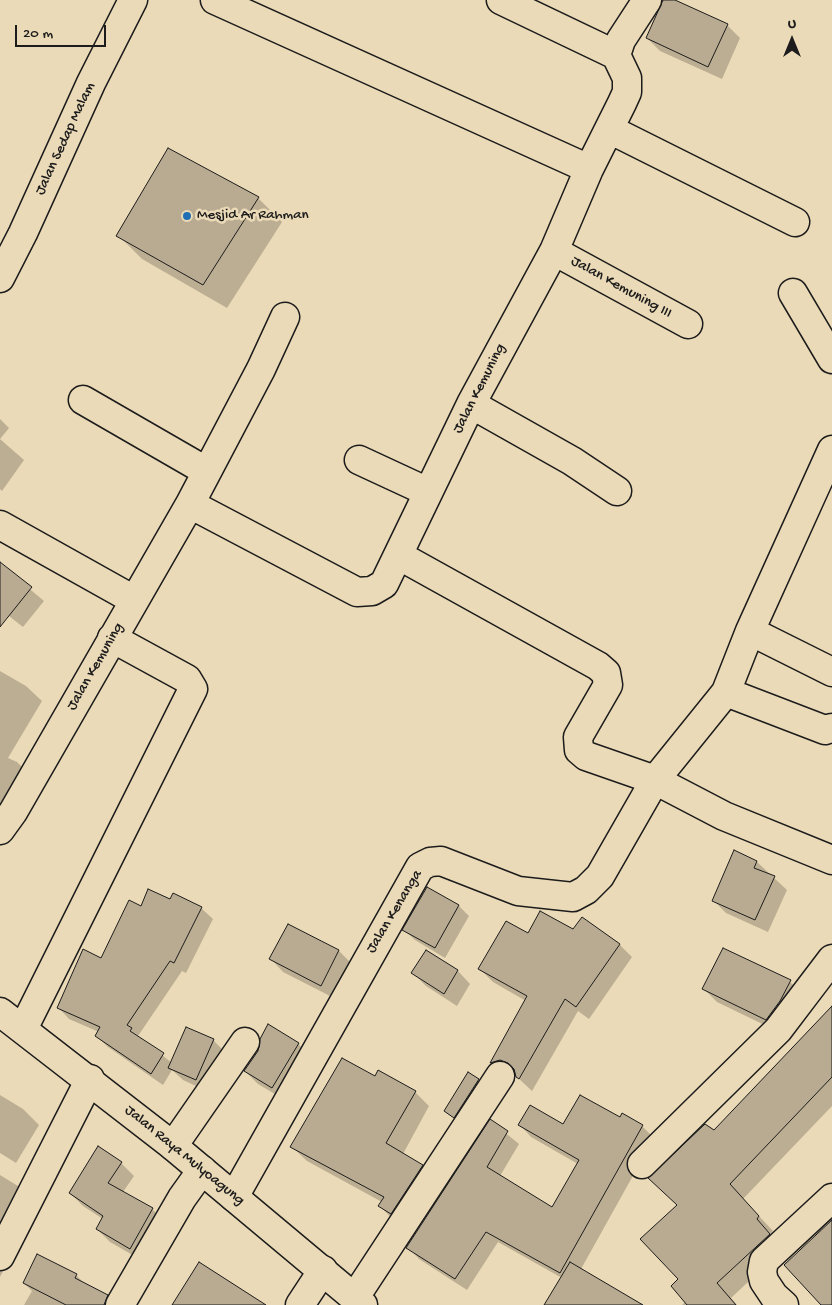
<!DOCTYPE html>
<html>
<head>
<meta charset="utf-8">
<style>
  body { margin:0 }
  #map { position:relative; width:832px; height:1305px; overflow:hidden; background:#ebdab7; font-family:"Gochi Hand",sans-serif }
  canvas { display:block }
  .north { position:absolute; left:767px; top:15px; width:50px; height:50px; -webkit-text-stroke:4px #ebdab7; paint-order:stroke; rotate:0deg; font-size:14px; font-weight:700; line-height:20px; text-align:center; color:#1c1c1c }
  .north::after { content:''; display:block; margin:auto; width:18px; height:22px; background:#1c1c1c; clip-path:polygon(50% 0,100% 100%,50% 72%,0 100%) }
  .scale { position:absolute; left:15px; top:25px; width:91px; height:22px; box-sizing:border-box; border:2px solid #1c1c1c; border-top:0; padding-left:6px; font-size:15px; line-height:18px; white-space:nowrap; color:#1c1c1c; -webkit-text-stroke:4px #ebdab7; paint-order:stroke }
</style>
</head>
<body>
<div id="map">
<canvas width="832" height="1305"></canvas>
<div class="north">U</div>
<div class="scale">20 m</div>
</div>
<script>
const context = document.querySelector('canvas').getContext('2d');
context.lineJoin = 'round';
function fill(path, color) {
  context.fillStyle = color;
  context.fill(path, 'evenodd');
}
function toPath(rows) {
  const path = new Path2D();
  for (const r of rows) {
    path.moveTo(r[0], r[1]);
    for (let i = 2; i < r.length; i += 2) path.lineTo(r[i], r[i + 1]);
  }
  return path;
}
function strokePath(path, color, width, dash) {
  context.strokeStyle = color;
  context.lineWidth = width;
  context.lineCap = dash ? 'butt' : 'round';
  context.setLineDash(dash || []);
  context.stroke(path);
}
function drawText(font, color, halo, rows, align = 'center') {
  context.font = font + ' "Gochi Hand",sans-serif';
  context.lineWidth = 5;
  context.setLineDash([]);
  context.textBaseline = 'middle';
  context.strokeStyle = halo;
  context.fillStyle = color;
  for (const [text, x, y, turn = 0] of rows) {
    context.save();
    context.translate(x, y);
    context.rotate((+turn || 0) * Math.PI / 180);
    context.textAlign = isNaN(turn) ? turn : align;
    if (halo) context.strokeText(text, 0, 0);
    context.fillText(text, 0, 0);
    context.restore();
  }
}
const shadow = toPath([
  [664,0,672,0,727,25,740,38,722,79,660,51,647,38],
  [258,198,282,222,227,308,142,259,118,235],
  [0,419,9,428,0,439],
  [0,439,24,460,2,491,0,489],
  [0,564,44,601,23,627,0,609],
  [0,671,26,686,42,701,8,758,17,762,33,778,0,833],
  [757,862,787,890,768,932,726,913,713,900],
  [171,901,201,908,213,919,186,973,182,971,138,1036,172,1063,213,1040,226,1053,209,1092,183,1080,172,1070,163,1085,108,1047,96,1036,99,1032,69,1019,58,1007,102,959,141,907],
  [459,906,469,916,445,958,415,940,404,930],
  [582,919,620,945,632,957,589,1019,578,1011,532,1091,517,1077,516,1073,504,1076,492,1063,526,1001,493,982,480,969,528,935,573,931],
  [288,926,339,951,352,964,334,998,283,972,271,959],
  [426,952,458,971,470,984,457,1006,426,986,413,973],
  [790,982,803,994,779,1032,717,1002,704,989],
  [832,1008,832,1106,743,1199,773,1231,770,1234,783,1249,731,1298,737,1305,682,1305,686,1301,680,1279,678,1205,714,1131],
  [298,1044,311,1056,285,1100,258,1084,245,1071],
  [469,1074,485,1086,461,1123,446,1111],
  [376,1078,415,1092,429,1106,403,1154,422,1166,437,1180,394,1221,380,1206,382,1202,307,1161,292,1147],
  [0,1095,23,1109,39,1125,16,1163,0,1153],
  [621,1118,642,1126,654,1138,581,1269,634,1305,556,1305,562,1278,498,1242,467,1290,419,1259,408,1247,491,1121,519,1144,500,1176,552,1209,578,1164,531,1137,520,1125,564,1126],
  [121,1163,134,1176,123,1192,152,1209,165,1222,143,1261,110,1242,97,1229,103,1219,83,1206,70,1193],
  [0,1175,18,1186,37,1205,0,1277],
  [76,1275,85,1284,107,1296,116,1305,24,1305,32,1291,24,1283]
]);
const building = toPath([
  [663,0,675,0,728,24,708,67,646,38,663,0],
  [168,148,259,197,203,285,116,236,168,148],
  [0,562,32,587,0,627,0,562],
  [734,850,757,861,754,868,775,876,755,920,712,901,734,850],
  [427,887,459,905,435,948,402,930,427,887],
  [148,889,170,899,173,893,202,907,174,963,170,961,127,1025,132,1028,130,1031,164,1053,151,1074,95,1036,100,1027,57,1008,83,949,101,958,129,900,141,906,148,889],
  [540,911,573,929,582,917,620,944,576,1007,565,999,519,1079,516,1077,514,1069,508,1063,500,1060,490,1063,527,996,478,969,506,921,528,933,540,911],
  [288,924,339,950,321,986,269,959,288,924],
  [723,948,791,980,780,1001,766,1020,702,989,723,948],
  [426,950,458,970,444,994,411,973,426,950],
  [832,1006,832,1077,730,1184,759,1216,757,1219,770,1234,717,1283,736,1305,687,1305,671,1286,678,1279,640,1239,677,1205,648,1178,705,1124,714,1130,832,1006],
  [268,1024,299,1043,272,1088,244,1071,258,1051,260,1039,268,1024],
  [186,1027,214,1039,196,1080,168,1068,186,1027],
  [342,1058,375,1076,378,1070,416,1091,386,1143,423,1165,391,1214,378,1206,384,1197,290,1147,342,1058],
  [468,1072,479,1079,454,1118,444,1111,468,1072],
  [580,1095,620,1117,622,1113,643,1125,560,1273,486,1232,455,1279,406,1248,490,1119,508,1131,487,1167,552,1207,579,1160,518,1125,530,1105,563,1124,580,1095],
  [98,1146,122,1162,108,1183,153,1208,130,1249,96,1229,103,1216,69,1193,98,1146],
  [832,1220,832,1305,821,1305,784,1265,832,1220],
  [37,1254,77,1274,75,1278,108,1295,104,1305,66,1305,23,1283,37,1254],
  [199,1262,266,1305,172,1305,199,1262],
  [570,1262,643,1305,544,1305,570,1262]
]);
const minor = toPath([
  [215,0,589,169],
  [501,0,616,55],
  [616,55,621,40,647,0],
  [609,129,795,222],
  [554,251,688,324],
  [0,278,23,233,91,83,133,0],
  [793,293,832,359],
  [83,400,206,471],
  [471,404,572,461,617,491],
  [359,460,428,492],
  [190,504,357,592,372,591,384,584,471,404,554,251,589,169,622,103,627,92,627,78,616,55],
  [0,525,134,600],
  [398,555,598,666,606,673,608,685,578,737,579,750,586,756,655,780,724,816,832,860],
  [750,631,832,672],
  [726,692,825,730,832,728],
  [0,830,13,812,190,504,261,369,285,317],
  [23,1029,193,689,187,679,112,638],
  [173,1146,245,1042],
  [642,1164,778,1030,832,959],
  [234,1197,420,867,430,862,441,861,518,891,573,897,586,890,600,876,655,780,726,692,750,631,832,450],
  [0,1256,90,1079],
  [355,1297,500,1076],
  [120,1305,182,1198,202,1170],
  [300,1305,323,1270],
  [784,1305,774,1296,764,1281,762,1272,764,1261,832,1198]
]);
const major = toPath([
  [0,1012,173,1146,363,1305]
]);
const markers = [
  [187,216,5,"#1f6fb2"]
];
const streetNames = [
  ["Jalan Sedap Malam",66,139,-65],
  ["Jalan Kemuning III",621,288,29],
  ["Jalan Kemuning",480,389,-63],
  ["Jalan Kemuning",96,667,-60],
  ["Jalan Kenanga",395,912,-59],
  ["Jalan Raya Mulyoagung",184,1156,39]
];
const poiNames = [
  ["Mesjid Ar Rahman",197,216]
];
fill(shadow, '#0003');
fill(building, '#b8ab91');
strokePath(building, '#1c1c1c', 1);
strokePath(minor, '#1c1c1c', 31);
strokePath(major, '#1c1c1c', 31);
strokePath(minor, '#ebdab7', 28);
strokePath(major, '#ebdab7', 28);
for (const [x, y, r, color] of markers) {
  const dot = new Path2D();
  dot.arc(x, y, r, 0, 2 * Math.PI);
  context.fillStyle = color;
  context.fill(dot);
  strokePath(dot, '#ebdab7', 2);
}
drawText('15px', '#1c1c1c', '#ebdab7', streetNames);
drawText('15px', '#1c1c1c', '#ebdab7', poiNames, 'left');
</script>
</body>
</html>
